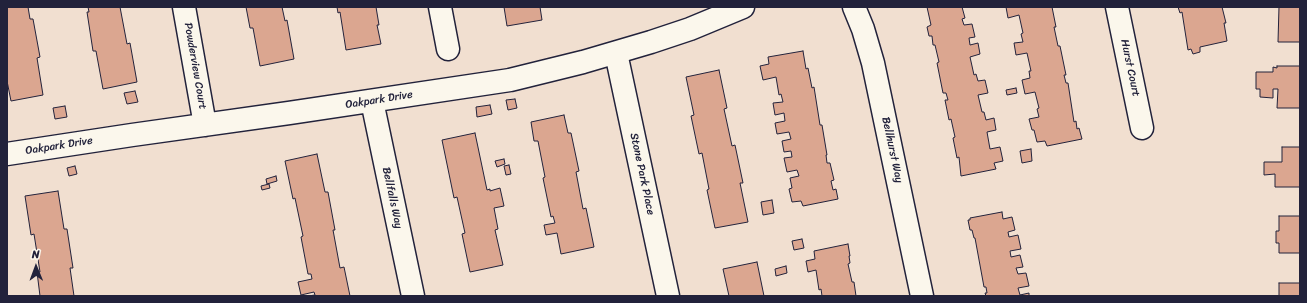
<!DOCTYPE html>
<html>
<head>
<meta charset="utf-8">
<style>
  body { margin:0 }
  #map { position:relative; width:1307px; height:303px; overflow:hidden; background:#f1dfd0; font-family:Sriracha,sans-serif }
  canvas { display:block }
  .frame { position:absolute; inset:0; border:8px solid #22223b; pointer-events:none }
  .north { position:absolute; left:16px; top:247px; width:40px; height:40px; -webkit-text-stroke:3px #fbf7ec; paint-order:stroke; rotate:359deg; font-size:11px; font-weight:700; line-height:16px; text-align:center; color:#22223b }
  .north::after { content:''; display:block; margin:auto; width:14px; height:18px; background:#22223b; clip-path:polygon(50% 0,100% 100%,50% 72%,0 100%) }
</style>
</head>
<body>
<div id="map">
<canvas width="1307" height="303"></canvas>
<div class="frame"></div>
<div class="north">N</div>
</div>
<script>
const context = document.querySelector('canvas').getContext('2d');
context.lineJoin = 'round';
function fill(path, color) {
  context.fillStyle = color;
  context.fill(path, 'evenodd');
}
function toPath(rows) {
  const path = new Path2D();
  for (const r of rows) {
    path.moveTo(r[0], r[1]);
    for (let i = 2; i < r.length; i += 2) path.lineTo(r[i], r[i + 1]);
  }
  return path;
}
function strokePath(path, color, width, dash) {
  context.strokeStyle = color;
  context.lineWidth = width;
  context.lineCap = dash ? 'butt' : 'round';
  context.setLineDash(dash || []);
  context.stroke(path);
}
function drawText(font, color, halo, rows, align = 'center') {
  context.font = font + ' Sriracha,sans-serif';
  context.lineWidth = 3;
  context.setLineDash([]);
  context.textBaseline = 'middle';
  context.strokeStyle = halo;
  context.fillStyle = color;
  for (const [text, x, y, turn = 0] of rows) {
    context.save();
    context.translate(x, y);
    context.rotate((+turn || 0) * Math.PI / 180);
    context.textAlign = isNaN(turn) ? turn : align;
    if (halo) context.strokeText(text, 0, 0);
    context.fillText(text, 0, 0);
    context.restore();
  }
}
const building = toPath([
  [7,7,28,7,30,19,33,19,40,57,37,58,43,95,11,101,7,81,7,7],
  [88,7,122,7,120,7,127,44,130,43,137,82,103,89,96,51,93,51,87,12,89,12,88,7],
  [246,7,282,7,285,21,287,20,294,59,260,66,253,28,250,28,246,7],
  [337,7,376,7,379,25,377,25,381,44,346,50,340,12,338,13,337,7],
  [502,7,540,7,542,20,507,26,504,7,502,7],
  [927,7,962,7,965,18,962,19,964,25,972,24,975,37,969,38,970,45,978,43,980,54,970,57,974,75,976,74,978,81,985,80,988,93,978,95,982,112,984,112,986,120,994,118,996,130,987,132,990,149,1000,147,1003,161,994,163,996,169,961,176,959,157,957,158,953,138,955,137,951,119,949,120,945,100,948,100,946,93,943,93,937,63,939,62,935,45,933,45,932,36,929,36,927,27,931,25,927,7],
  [1006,7,1052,7,1056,27,1054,27,1058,46,1060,46,1066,75,1064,75,1066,83,1068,83,1074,122,1076,121,1077,129,1079,128,1082,139,1047,146,1045,141,1037,142,1034,130,1032,130,1029,119,1039,117,1037,109,1039,108,1035,92,1025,94,1022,80,1030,78,1029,71,1031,71,1027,53,1016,55,1014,43,1023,42,1021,34,1023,33,1019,15,1008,18,1006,7],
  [1178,7,1222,7,1226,23,1224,23,1227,41,1200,47,1200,52,1193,54,1191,49,1188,50,1182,12,1180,13,1178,7],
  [1279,7,1300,7,1300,42,1278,42,1279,7],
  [803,51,806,69,808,68,812,88,814,87,820,125,822,125,827,155,826,155,827,163,830,163,834,180,831,181,833,190,836,189,838,199,803,206,801,201,792,202,789,189,792,188,790,178,799,176,797,170,787,172,784,158,792,157,791,151,784,152,782,141,791,139,789,132,777,134,775,123,785,121,784,113,775,115,773,103,783,102,781,94,779,95,776,77,763,80,760,66,769,64,768,57,803,51],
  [1277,66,1300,66,1300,108,1277,108,1278,89,1273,89,1273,98,1260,97,1260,89,1256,89,1256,72,1273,72,1273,67,1277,68,1277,66],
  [719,70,727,108,724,109,732,146,735,145,743,183,740,183,748,222,715,228,707,190,709,189,702,153,699,154,691,116,694,115,686,77,719,70],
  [1016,88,1017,93,1007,95,1006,90,1016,88],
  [135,91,138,102,127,104,124,93,135,91],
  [515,99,517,108,508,110,506,100,515,99],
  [490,105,492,114,477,117,476,107,490,105],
  [65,106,67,117,55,119,53,108,65,106],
  [564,115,568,133,571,133,579,171,576,172,583,209,586,208,594,247,561,254,557,233,546,235,544,225,555,223,553,216,551,217,543,178,545,177,538,141,534,141,531,122,564,115],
  [475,133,487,190,490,189,490,191,500,188,504,206,494,208,498,229,495,230,503,265,470,272,462,234,465,233,457,197,454,198,442,140,475,133],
  [1282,147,1300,147,1300,187,1275,187,1275,174,1264,175,1264,162,1282,162,1282,147],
  [1031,149,1032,161,1022,163,1020,151,1031,149],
  [317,154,325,192,328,192,335,230,333,230,340,268,344,267,350,296,308,296,315,295,314,292,301,295,298,282,312,279,311,274,308,274,301,237,303,236,295,198,293,199,285,161,317,154],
  [504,159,505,164,497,167,495,161,504,159],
  [509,165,511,174,506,175,504,166,509,165],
  [75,166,77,174,69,176,67,168,75,166],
  [276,176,277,181,267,184,266,179,276,176],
  [269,184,270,188,262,190,261,186,269,184],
  [58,191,64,229,67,229,73,268,70,268,74,296,40,296,37,272,40,272,34,234,31,235,25,196,58,191],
  [772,200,774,213,763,215,761,202,772,200],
  [1002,212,1003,219,1012,217,1015,230,1008,232,1009,237,1018,235,1021,249,1010,251,1011,257,1020,255,1023,267,1016,268,1018,274,1026,273,1029,286,1018,288,1020,295,1029,293,1029,296,986,296,985,293,987,293,986,287,984,287,975,238,974,238,972,230,970,230,968,220,970,220,970,218,1002,212],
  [1279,216,1300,216,1300,253,1279,253,1279,243,1276,243,1276,231,1279,231,1279,216],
  [802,239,804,248,794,250,792,241,802,239],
  [848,244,850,256,849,256,850,263,848,264,852,282,854,282,856,296,822,296,821,289,819,290,816,270,808,272,806,261,815,259,814,251,848,244],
  [757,262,764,296,729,296,723,269,757,262],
  [786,266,787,273,776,276,775,269,786,266],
  [1279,283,1300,283,1300,296,1279,296,1279,283]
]);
const minor = toPath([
  [184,7,205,125],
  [440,7,448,49],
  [854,7,863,29,873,63,922,296],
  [1117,7,1142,128],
  [616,53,668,296],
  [372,101,413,296],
  [7,154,132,135,289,113,510,80,583,62,651,42,690,29,743,7]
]);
const streetNames = [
  ["Powderview Court",195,66,80],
  ["Hurst Court",1130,68,78],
  ["Oakpark Drive",379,100,-9],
  ["Oakpark Drive",59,146,-9],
  ["Bellhurst Way",892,150,78],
  ["Stone Park Place",642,174,78],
  ["Bellfalls Way",392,198,78]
];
fill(building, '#dba690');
strokePath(building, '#22223b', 1);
strokePath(minor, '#22223b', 25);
strokePath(minor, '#fbf7ec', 22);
drawText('11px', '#22223b', '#fbf7ec', streetNames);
</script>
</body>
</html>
